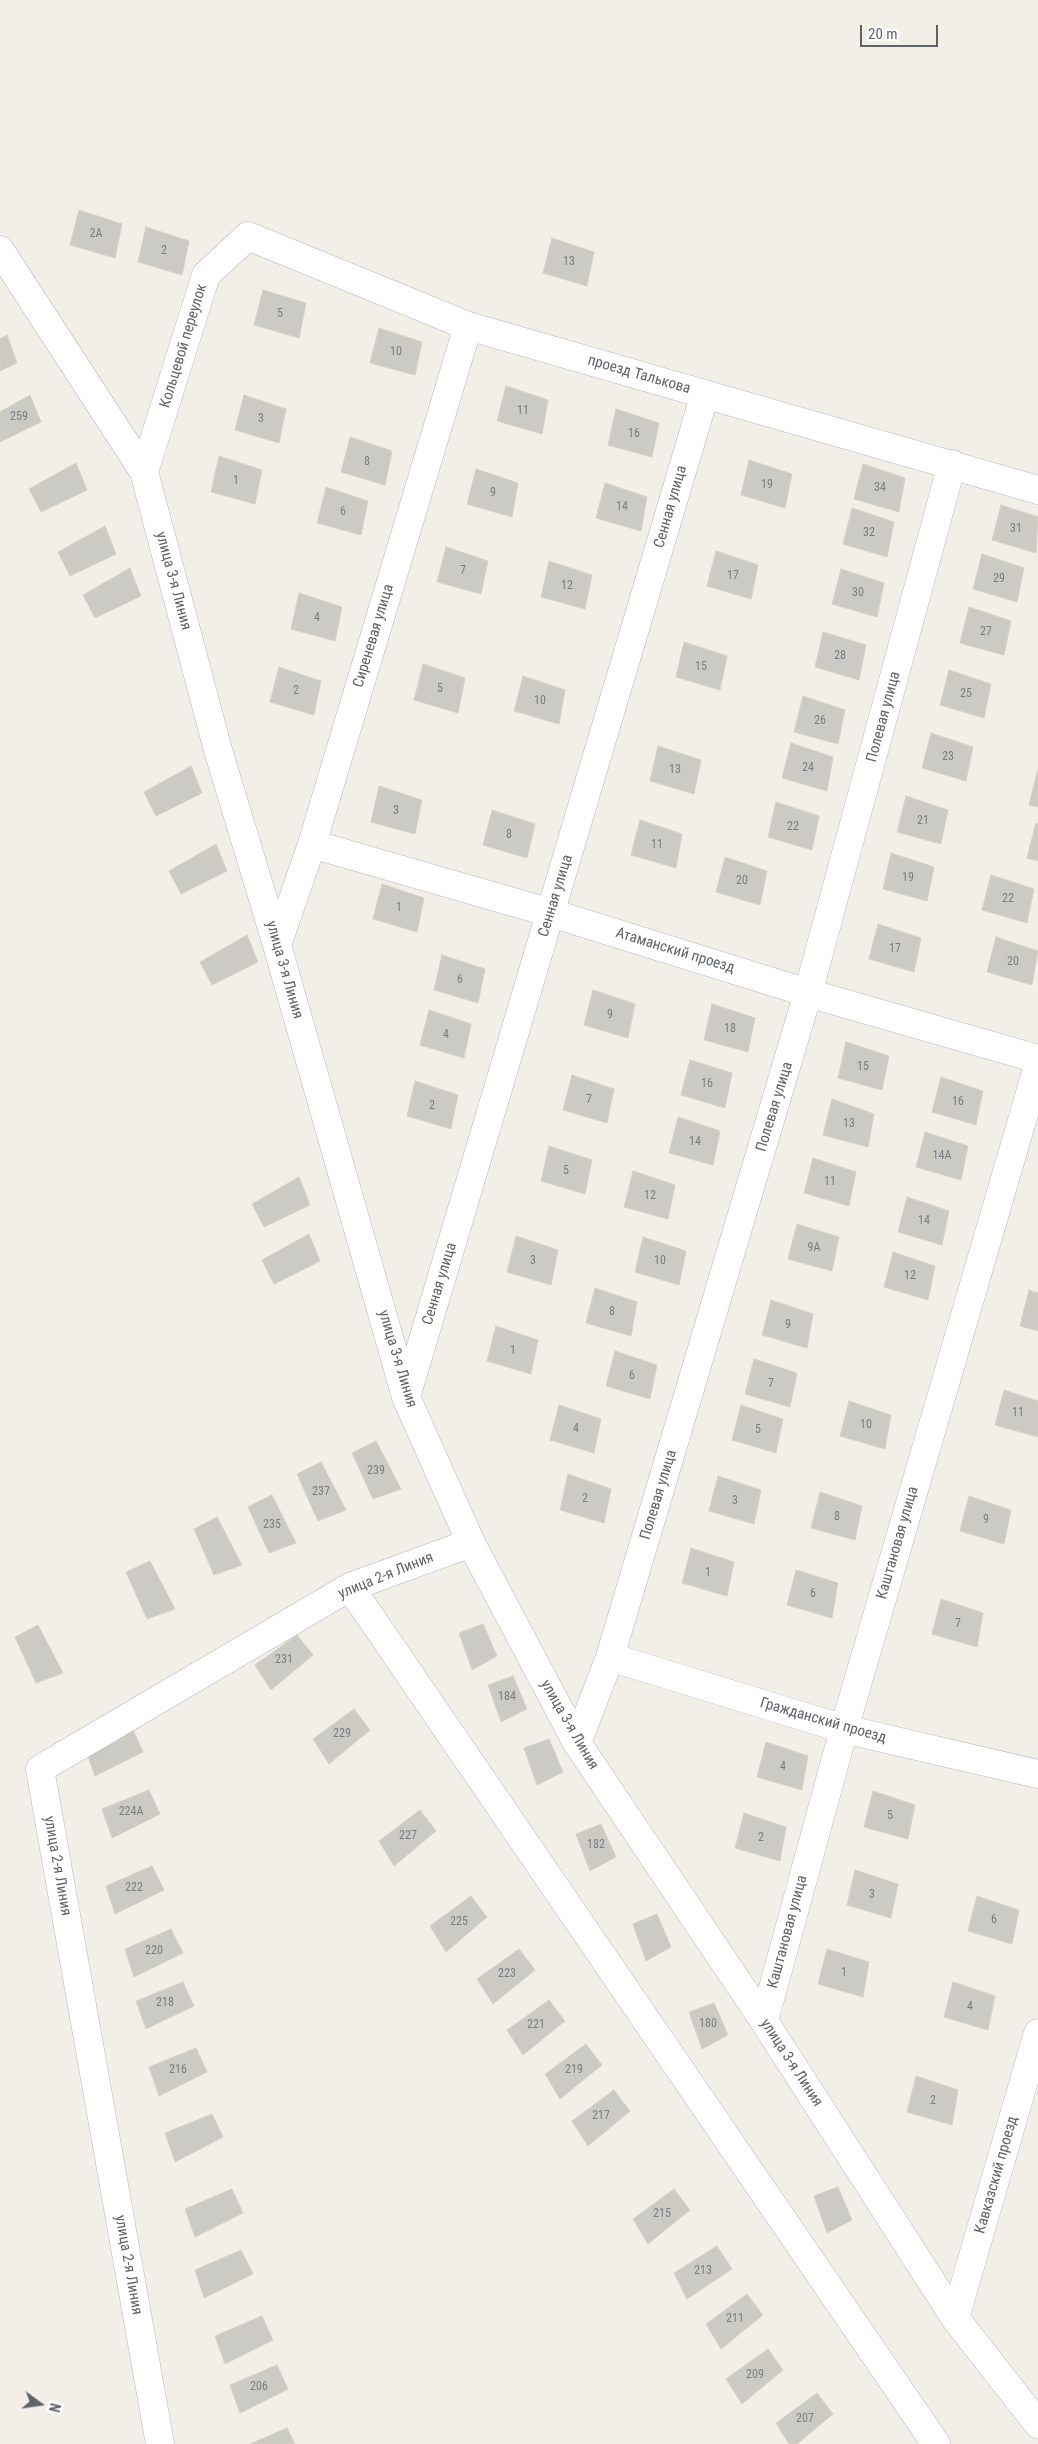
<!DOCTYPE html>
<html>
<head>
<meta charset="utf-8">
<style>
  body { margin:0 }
  #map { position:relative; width:1038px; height:2444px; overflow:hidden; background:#f1efe8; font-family:"Roboto Condensed",sans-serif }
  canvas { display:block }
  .north { position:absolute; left:15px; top:2379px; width:50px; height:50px; -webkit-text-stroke:4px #fff; paint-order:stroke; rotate:104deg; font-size:14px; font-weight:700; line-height:20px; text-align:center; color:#5f6368 }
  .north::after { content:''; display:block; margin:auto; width:18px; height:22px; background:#5f6368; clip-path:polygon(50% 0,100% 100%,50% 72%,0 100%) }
  .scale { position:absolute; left:860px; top:25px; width:78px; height:22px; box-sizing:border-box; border:2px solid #5f6368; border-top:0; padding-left:6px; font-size:15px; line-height:18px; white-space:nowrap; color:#5f6368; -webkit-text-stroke:4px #fff; paint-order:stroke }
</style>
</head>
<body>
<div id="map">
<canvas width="1038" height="2444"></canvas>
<div class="north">N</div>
<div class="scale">20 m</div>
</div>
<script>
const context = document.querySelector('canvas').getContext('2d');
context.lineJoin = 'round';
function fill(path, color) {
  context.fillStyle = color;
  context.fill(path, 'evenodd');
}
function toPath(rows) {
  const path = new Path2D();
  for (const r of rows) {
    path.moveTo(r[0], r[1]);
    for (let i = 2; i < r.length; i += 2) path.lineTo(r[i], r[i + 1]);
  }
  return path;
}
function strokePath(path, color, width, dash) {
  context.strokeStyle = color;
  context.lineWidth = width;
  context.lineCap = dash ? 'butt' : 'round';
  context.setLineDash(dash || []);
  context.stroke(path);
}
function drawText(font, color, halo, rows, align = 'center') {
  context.font = font + ' "Roboto Condensed",sans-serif';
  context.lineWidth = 4;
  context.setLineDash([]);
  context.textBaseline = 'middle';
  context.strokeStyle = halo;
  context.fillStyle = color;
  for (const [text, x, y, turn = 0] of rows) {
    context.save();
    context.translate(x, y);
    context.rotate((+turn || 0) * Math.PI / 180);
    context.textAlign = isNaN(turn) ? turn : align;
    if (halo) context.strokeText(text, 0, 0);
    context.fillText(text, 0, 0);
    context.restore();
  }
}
const building = toPath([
  [79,210,122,224,115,258,70,245,79,210],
  [146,227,189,241,182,275,138,262,146,227],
  [552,238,594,252,587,286,543,273,552,238],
  [263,290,306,303,299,338,254,325,263,290],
  [379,328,422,342,415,375,370,363,379,328],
  [7,335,17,363,0,371,0,339,7,335],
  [506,386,548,400,542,434,497,421,506,386],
  [30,395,41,422,0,442,0,412,30,395],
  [244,395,286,409,279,443,235,430,244,395],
  [616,409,659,423,652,457,608,445,616,409],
  [350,437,392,451,385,485,341,472,350,437],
  [219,456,262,470,255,504,211,492,219,456],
  [749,460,792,474,785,508,741,495,749,460],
  [76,463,87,490,41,512,29,489,76,463],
  [863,464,905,478,899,512,854,499,863,464],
  [476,469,518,483,512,517,467,504,476,469],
  [605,483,647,497,641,531,596,518,605,483],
  [326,487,368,501,361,535,317,523,326,487],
  [1001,505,1038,517,1036,553,992,540,1001,505],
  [852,508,894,522,887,557,843,544,852,508],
  [105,526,116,554,70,576,58,552,105,526],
  [446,547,488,561,481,594,437,582,446,547],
  [716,551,758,565,751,599,707,586,716,551],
  [982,554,1024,568,1017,602,973,589,982,554],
  [549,561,592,575,585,609,541,597,549,561],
  [130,568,141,596,95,618,83,595,130,568],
  [841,569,884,583,877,617,832,604,841,569],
  [299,593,342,607,335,641,291,629,299,593],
  [969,607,1011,621,1004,655,960,643,969,607],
  [823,632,866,645,859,680,815,667,823,632],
  [684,642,727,656,720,690,676,677,684,642],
  [423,664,465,678,458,713,414,700,423,664],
  [279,667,321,681,314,715,270,702,279,667],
  [949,670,991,684,984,718,940,705,949,670],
  [523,676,565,690,559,724,514,711,523,676],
  [803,696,845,710,838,744,794,732,803,696],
  [931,733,973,747,966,781,922,768,931,733],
  [791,743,833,757,827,791,782,778,791,743],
  [658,746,701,760,694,794,650,781,658,746],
  [191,766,202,793,156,816,144,792,191,766],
  [1038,769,1038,807,1029,805,1038,769],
  [379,786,422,800,415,834,371,822,379,786],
  [906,796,948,810,941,844,897,832,906,796],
  [776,802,819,816,812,850,768,837,776,802],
  [492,810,535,824,527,858,483,845,492,810],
  [640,820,682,834,676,868,631,855,640,820],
  [1036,823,1038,824,1038,861,1027,858,1036,823],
  [216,844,227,871,181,894,169,871,216,844],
  [891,853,934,867,927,901,883,889,891,853],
  [725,857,767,871,760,905,716,892,725,857],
  [991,875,1034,889,1027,923,982,910,991,875],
  [382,884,424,898,417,932,373,919,382,884],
  [878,924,921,938,914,972,869,959,878,924],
  [247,935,258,962,212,985,200,962,247,935],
  [996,937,1038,951,1032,985,987,972,996,937],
  [442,955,485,969,478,1003,434,990,442,955],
  [593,990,635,1004,628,1038,584,1025,593,990],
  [712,1004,755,1018,748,1052,704,1040,712,1004],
  [429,1010,471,1024,464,1058,420,1045,429,1010],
  [846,1042,889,1056,882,1090,838,1078,846,1042],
  [690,1060,732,1073,725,1108,681,1095,690,1060],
  [572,1075,614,1089,607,1123,563,1110,572,1075],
  [941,1077,983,1091,976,1125,932,1112,941,1077],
  [415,1081,458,1095,451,1129,407,1116,415,1081],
  [832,1099,874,1114,868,1147,823,1135,832,1099],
  [678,1117,720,1131,713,1165,669,1153,678,1117],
  [925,1132,968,1146,961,1180,916,1167,925,1132],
  [549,1146,592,1160,585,1194,541,1181,549,1146],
  [813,1158,856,1172,849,1206,804,1193,813,1158],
  [633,1171,675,1185,668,1219,624,1207,633,1171],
  [299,1177,310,1205,264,1227,252,1204,299,1177],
  [907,1197,949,1211,942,1245,898,1232,907,1197],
  [797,1224,839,1237,832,1271,788,1259,797,1224],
  [309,1234,320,1261,274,1284,262,1260,309,1234],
  [516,1236,558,1250,551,1285,507,1272,516,1236],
  [643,1237,686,1251,679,1285,635,1272,643,1237],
  [893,1252,935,1266,928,1300,884,1287,893,1252],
  [595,1288,637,1302,631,1336,586,1323,595,1288],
  [1029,1290,1038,1293,1038,1331,1020,1326,1029,1290],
  [771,1300,813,1314,807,1348,762,1335,771,1300],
  [496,1326,538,1340,531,1374,487,1361,496,1326],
  [615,1351,657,1365,650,1399,606,1386,615,1351],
  [754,1359,797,1373,790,1407,745,1394,754,1359],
  [1004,1390,1038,1401,1038,1437,995,1425,1004,1390],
  [849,1401,891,1415,885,1449,840,1436,849,1401],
  [559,1405,601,1419,594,1453,550,1440,559,1405],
  [741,1405,783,1419,776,1453,732,1440,741,1405],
  [376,1441,401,1489,373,1499,352,1453,376,1441],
  [321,1462,346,1510,318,1521,297,1474,321,1462],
  [568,1474,611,1489,604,1523,560,1510,568,1474],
  [718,1476,761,1490,754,1524,709,1511,718,1476],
  [820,1492,862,1506,855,1540,811,1528,820,1492],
  [272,1495,296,1543,269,1553,248,1507,272,1495],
  [969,1496,1011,1510,1004,1544,960,1531,969,1496],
  [217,1517,242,1565,214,1575,194,1529,217,1517],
  [691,1548,734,1562,727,1596,682,1583,691,1548],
  [150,1561,175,1609,147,1619,126,1572,150,1561],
  [796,1570,838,1583,832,1618,787,1605,796,1570],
  [941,1599,983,1613,977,1647,932,1634,941,1599],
  [483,1624,497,1656,472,1670,459,1633,483,1624],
  [38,1625,63,1673,36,1683,15,1637,38,1625],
  [297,1635,313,1655,271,1690,255,1665,297,1635],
  [513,1676,527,1709,501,1722,488,1685,513,1676],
  [354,1709,370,1730,329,1764,313,1739,354,1709],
  [132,1728,143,1752,95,1776,85,1748,132,1728],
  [549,1739,563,1772,537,1785,524,1748,549,1739],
  [766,1742,808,1756,802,1790,757,1777,766,1742],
  [149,1790,160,1814,112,1838,102,1809,149,1790],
  [873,1791,915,1805,908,1839,864,1827,873,1791],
  [420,1810,436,1831,394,1866,379,1841,420,1810],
  [744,1813,786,1827,780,1861,735,1848,744,1813],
  [601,1824,616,1857,590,1871,576,1834,601,1824],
  [152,1866,164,1890,115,1914,106,1886,152,1866],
  [855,1870,898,1884,891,1918,847,1905,855,1870],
  [471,1896,487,1917,446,1952,430,1926,471,1896],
  [977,1896,1019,1910,1012,1944,968,1931,977,1896],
  [657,1914,671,1947,646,1961,633,1924,657,1914],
  [171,1929,183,1953,134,1977,125,1949,171,1929],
  [519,1949,535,1970,493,2004,477,1979,519,1949],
  [827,1949,869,1962,863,1997,818,1984,827,1949],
  [183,1982,194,2006,146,2029,136,2001,183,1982],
  [953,1982,995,1996,988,2030,944,2017,953,1982],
  [549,2000,565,2021,523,2055,507,2030,549,2000],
  [714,2003,728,2035,702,2049,689,2012,714,2003],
  [586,2044,602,2065,560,2099,545,2074,586,2044],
  [196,2048,207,2072,159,2096,149,2067,196,2048],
  [916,2076,958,2090,952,2125,907,2112,916,2076],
  [614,2090,630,2111,588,2146,572,2121,614,2090],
  [212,2114,223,2137,175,2162,165,2133,212,2114],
  [838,2187,852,2220,827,2233,814,2196,838,2187],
  [232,2189,243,2213,195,2237,185,2209,232,2189],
  [674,2189,690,2210,648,2244,633,2219,674,2189],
  [717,2246,732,2269,687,2299,674,2273,717,2246],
  [241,2250,253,2274,204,2298,195,2270,241,2250],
  [747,2294,763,2315,721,2349,706,2324,747,2294],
  [262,2316,273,2340,225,2364,215,2336,262,2316],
  [768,2349,783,2370,742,2404,726,2379,768,2349],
  [277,2365,288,2389,240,2413,230,2385,277,2365],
  [817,2393,833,2414,797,2444,789,2444,776,2423,817,2393],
  [287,2428,295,2444,250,2444,287,2428]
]);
const minor = toPath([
  [0,250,144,472,218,750,277,945,406,1397,471,1543,577,1743,764,2021,955,2318,1038,2424],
  [144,472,206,275,248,236,468,326,1038,490],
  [312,844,551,913,808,993,1038,1059],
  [277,945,312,844,468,326],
  [406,1397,705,394],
  [350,1587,936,2444],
  [610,1657,844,1729,1038,1774],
  [577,1743,610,1657,808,993,952,464],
  [764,2021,844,1729,1038,1066],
  [955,2318,1038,2033],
  [160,2444,40,1769,350,1587,471,1543]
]);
const numberNames = [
  ["2А",96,234],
  ["2",164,251],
  ["13",569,262],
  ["5",280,314],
  ["10",396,352],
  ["11",523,411],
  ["259",19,417],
  ["3",261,419],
  ["16",634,434],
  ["8",367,462],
  ["1",236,481],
  ["19",767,485],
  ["34",880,488],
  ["9",493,493],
  ["14",622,507],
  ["6",343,512],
  ["31",1016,529],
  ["32",869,533],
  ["7",463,571],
  ["17",733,576],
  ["29",999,579],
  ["12",567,586],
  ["30",858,593],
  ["4",317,618],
  ["27",986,632],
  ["28",840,656],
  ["15",701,667],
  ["5",440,689],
  ["2",296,691],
  ["25",966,694],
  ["10",540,701],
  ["26",820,721],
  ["23",948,757],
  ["24",808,768],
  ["13",675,770],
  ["3",396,811],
  ["21",923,821],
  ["22",793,827],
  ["8",509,835],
  ["11",657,845],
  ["19",908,878],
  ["20",742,881],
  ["22",1008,899],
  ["1",399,908],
  ["17",895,949],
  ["20",1013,962],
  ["6",460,980],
  ["9",610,1015],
  ["18",730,1029],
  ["4",446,1035],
  ["15",863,1067],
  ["16",707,1084],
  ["7",589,1100],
  ["16",958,1102],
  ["2",432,1106],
  ["13",849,1124],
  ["14",695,1142],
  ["14А",942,1156],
  ["5",566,1171],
  ["11",830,1182],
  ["12",650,1196],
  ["14",924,1221],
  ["9А",814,1248],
  ["3",533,1261],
  ["10",660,1261],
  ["12",910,1276],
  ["8",612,1312],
  ["9",788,1325],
  ["1",513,1351],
  ["6",632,1376],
  ["7",771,1384],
  ["11",1018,1413],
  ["10",866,1425],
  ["4",576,1429],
  ["5",758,1430],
  ["239",376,1471],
  ["237",321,1492],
  ["2",585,1499],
  ["3",735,1501],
  ["8",837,1517],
  ["9",986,1520],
  ["235",272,1525],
  ["1",708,1573],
  ["6",813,1594],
  ["7",958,1624],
  ["231",284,1660],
  ["184",507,1697],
  ["229",342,1734],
  ["4",783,1767],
  ["224А",131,1812],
  ["5",890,1816],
  ["227",408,1836],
  ["2",761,1838],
  ["182",596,1845],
  ["222",134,1888],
  ["3",872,1895],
  ["6",994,1920],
  ["225",459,1922],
  ["220",154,1951],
  ["1",844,1973],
  ["223",507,1974],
  ["218",165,2003],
  ["4",970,2007],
  ["180",708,2024],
  ["221",536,2025],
  ["216",178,2070],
  ["219",574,2070],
  ["2",933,2101],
  ["217",601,2116],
  ["215",662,2214],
  ["213",703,2271],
  ["211",735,2319],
  ["209",755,2375],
  ["206",259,2387],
  ["207",805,2419]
];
const streetNames = [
  ["Кольцевой переулок",184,346,-73],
  ["проезд Талькова",639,375,16],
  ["Сенная улица",671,507,-74],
  ["улица 3-я Линия",173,581,75],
  ["Сиреневая улица",374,636,-73],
  ["Полевая улица",884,717,-75],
  ["Сенная улица",556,896,-73],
  ["Атаманский проезд",675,951,17],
  ["улица 3-я Линия",284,970,74],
  ["Полевая улица",775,1107,-73],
  ["Сенная улица",440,1284,-73],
  ["улица 3-я Линия",397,1359,73],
  ["Полевая улица",659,1495,-73],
  ["Каштановая улица",898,1543,-74],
  ["улица 2-я Линия",386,1576,-22],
  ["Гражданский проезд",823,1721,16],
  ["улица 3-я Линия",569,1725,60],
  ["улица 2-я Линия",57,1866,80],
  ["Каштановая улица",788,1932,-75],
  ["улица 3-я Линия",791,2063,57],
  ["Кавказский проезд",997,2175,-74],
  ["улица 2-я Линия",128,2265,80]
];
fill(building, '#cccac5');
strokePath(building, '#d6d1c6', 1);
strokePath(minor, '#b5b8bc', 29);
strokePath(minor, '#fff', 28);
drawText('12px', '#7a7d7f', null, numberNames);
drawText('15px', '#5f6368', '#fff', streetNames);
</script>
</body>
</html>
